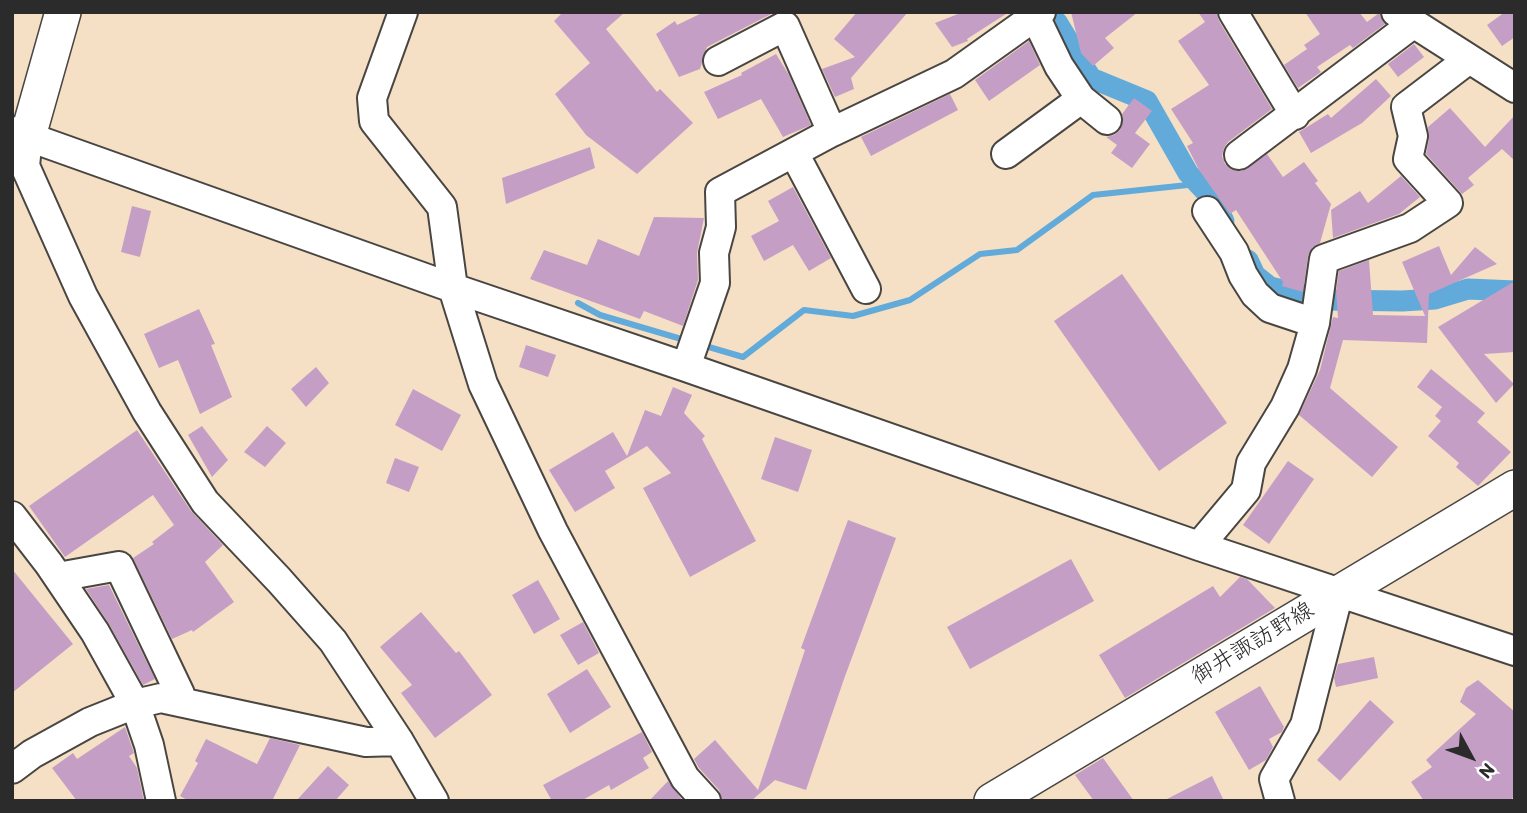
<!DOCTYPE html>
<html>
<head>
<meta charset="utf-8">
<style>
  body { margin:0 }
  #map { position:relative; width:1527px; height:813px; overflow:hidden; background:#f5e0c5; font-family:Itim,sans-serif }
  canvas { display:block }
  .frame { position:absolute; inset:0; border:14px solid #2b2b2b; pointer-events:none }
  .north { position:absolute; left:1436px; top:722px; width:70px; height:70px; -webkit-text-stroke:5px #fff; paint-order:stroke; rotate:131deg; font-size:19px; font-weight:700; line-height:28px; text-align:center; color:#2b2b2b }
  .north::after { content:''; display:block; margin:auto; width:24px; height:32px; background:#2b2b2b; clip-path:polygon(50% 0,100% 100%,50% 72%,0 100%) }
</style>
</head>
<body>
<div id="map">
<canvas width="1527" height="813"></canvas>
<div class="frame"></div>
<div class="north">N</div>
</div>
<script>
const context = document.querySelector('canvas').getContext('2d');
context.lineJoin = 'round';
function toPath(rows) {
  const path = new Path2D();
  for (const r of rows) {
    path.moveTo(r[0], r[1]);
    for (let i = 2; i < r.length; i += 2) path.lineTo(r[i], r[i + 1]);
  }
  return path;
}
function strokePath(path, color, width, dash) {
  context.strokeStyle = color;
  context.lineWidth = width;
  context.lineCap = dash ? 'butt' : 'round';
  context.setLineDash(dash || []);
  context.stroke(path);
}
function fill(path, color) {
  context.fillStyle = color;
  context.fill(path, 'evenodd');
}
function drawText(font, color, halo, rows, align = 'center') {
  context.font = font + ' Itim,"Klee One",sans-serif';
  context.lineWidth = 5;
  context.setLineDash([]);
  context.textBaseline = 'middle';
  context.strokeStyle = halo;
  context.fillStyle = color;
  for (const [text, x, y, turn = 0] of rows) {
    context.save();
    context.translate(x, y);
    context.rotate((+turn || 0) * Math.PI / 180);
    context.textAlign = isNaN(turn) ? turn : align;
    if (halo) context.strokeText(text, 0, 0);
    context.fillText(text, 0, 0);
    context.restore();
  }
}
const stream = toPath([
  [578,303,600,315,688,341],
  [702,345,743,357,804,310,853,316,910,300,980,254,1017,250,1093,195,1197,184]
]);
const canal = toPath([
  [1057,22,1091,78,1147,101,1188,173,1212,199,1224,221],
  [1248,260,1255,275,1270,287,1327,300,1402,301,1435,299,1468,289,1515,291]
]);
const building = toPath([
  [563,12,625,12,606,29,657,92,660,89,693,123,637,174,586,135,555,94,590,63,554,21],
  [704,12,775,12,707,47,700,69,679,77,656,34,675,21,677,25],
  [857,12,908,12,851,78,854,89,835,97,822,69,855,57,834,39],
  [963,12,1009,12,967,39,968,41,952,47,935,23],
  [1071,12,1138,12,1105,38,1114,48,1093,66,1081,53],
  [1198,12,1216,12,1219,21,1272,109,1228,142,1224,148,1222,156,1225,164,1232,170,1242,171,1267,154,1283,177,1304,162,1318,181,1315,183,1331,204,1320,243,1312,248,1308,256,1303,292,1282,286,1283,282,1236,210,1230,214,1199,170,1187,146,1193,143,1171,109,1209,85,1178,41,1205,22],
  [1305,12,1359,12,1367,22,1379,13,1385,24,1353,48,1350,45,1317,67,1321,72,1298,88,1284,65,1307,49,1304,45,1320,34],
  [1505,12,1515,12,1515,37,1502,46,1487,25],
  [1029,41,1040,65,989,101,975,80],
  [1414,44,1424,57,1398,77,1388,64],
  [776,54,789,75,811,125,783,137,761,99,718,119,704,92,742,75,741,73],
  [1376,79,1391,96,1362,123,1311,153,1299,132,1328,114,1331,118],
  [950,94,958,110,871,156,861,137],
  [1134,98,1152,111,1135,133,1150,144,1132,168,1111,153,1117,145,1106,137,1114,135,1120,130,1123,122,1122,114],
  [1450,108,1485,147,1515,115,1515,161,1502,149,1468,178,1474,185,1462,194,1426,154,1429,139,1428,127],
  [590,147,595,168,506,204,502,178],
  [1401,176,1420,197,1399,214,1333,238,1331,210,1360,191,1368,203],
  [793,187,831,258,809,271,793,245,764,261,751,236,779,221,768,201],
  [132,206,151,211,140,257,121,252],
  [654,217,704,218,697,253,698,280,683,326,644,311,640,319,530,279,544,250,587,265,598,239,639,256],
  [1439,246,1451,275,1475,247,1497,264,1429,294,1427,343,1343,340,1330,388,1398,447,1372,477,1299,415,1320,370,1333,317,1338,318,1336,291,1339,271,1369,260,1373,315,1425,316,1402,262],
  [1122,274,1227,423,1159,471,1054,321],
  [1515,281,1515,352,1484,354,1514,384,1496,403,1438,327],
  [199,309,215,344,211,345,232,397,200,414,178,360,159,368,144,334],
  [526,345,556,355,548,377,519,367],
  [316,367,329,383,306,407,291,389],
  [1431,369,1485,413,1477,422,1511,452,1478,486,1456,467,1459,463,1428,436,1441,421,1435,416,1442,407,1417,387],
  [673,387,692,395,684,413,705,436,702,439,756,541,690,577,643,488,671,473,647,446,605,471,615,488,575,512,549,470,613,432,627,456,645,410,661,416],
  [413,389,461,415,442,451,395,425],
  [202,426,228,460,212,477,188,435],
  [267,426,286,443,265,467,244,452],
  [137,430,191,511,223,545,205,562,234,602,193,632,192,630,172,639,133,558,154,544,152,542,174,525,153,495,65,557,29,506],
  [775,437,812,450,798,492,761,479],
  [395,458,419,467,409,492,386,483],
  [1288,461,1314,479,1269,544,1243,525],
  [848,520,896,538,844,679,806,790,775,780,751,801,722,801,719,790,699,768,694,759,715,740,758,790,805,650,801,648],
  [1071,559,1094,601,970,669,947,627],
  [12,569,73,644,12,693],
  [1240,577,1247,579,1275,608,1125,698,1099,655,1213,586,1220,597],
  [538,580,560,619,534,634,512,595],
  [109,585,155,679,143,685,109,624,86,589],
  [421,612,456,653,459,651,492,695,435,738,401,693,412,685,380,647],
  [583,622,599,653,578,665,560,635],
  [1374,657,1378,678,1336,687,1334,678,1338,664],
  [587,669,611,707,570,733,547,694],
  [1478,680,1515,712,1515,796,1509,801,1424,801,1411,782,1432,767,1426,760,1476,714,1460,702,1466,688],
  [1260,686,1284,727,1282,732,1269,739,1273,747,1266,760,1249,770,1215,712],
  [1370,700,1394,722,1340,781,1317,760],
  [125,727,134,753,129,756,137,768,144,801,77,801,52,768,73,753,77,759],
  [642,732,652,752,643,758,649,768,611,790,609,785,581,801,552,801,543,785],
  [270,738,300,745,272,801,189,801,180,796,198,763,195,761,206,739,257,764],
  [1103,758,1134,801,1094,801,1075,775],
  [328,766,349,785,335,801,296,801],
  [1212,776,1224,801,1163,801],
  [668,781,683,801,649,801]
]);
const minor = toPath([
  [403,12,372,98,374,121,442,207,453,288,483,384,553,531,685,778,706,801],
  [1033,12,1059,66,1081,99,1107,120],
  [1233,12,1295,115],
  [1396,12,1515,88],
  [718,61,785,26,832,132],
  [12,131,453,288,686,367,1199,546,1515,651],
  [28,136,25,166,83,296,147,412,205,502,279,580,333,641,399,741,434,801],
  [794,153,866,289],
  [1006,154,1081,99],
  [1239,155,1414,23],
  [1207,211,1234,252,1243,275,1255,294,1270,308,1315,323],
  [686,367,715,283,714,253,721,227,720,192,832,132,954,74,1041,12],
  [12,516,49,564,95,632,135,704,149,745,161,801],
  [1199,546,1246,490,1251,463,1285,407,1302,369,1315,323,1324,259,1410,228,1448,203,1408,159,1413,136,1406,107,1469,59],
  [58,577,119,566,180,694,180,702],
  [12,769,32,754,90,722,135,704,161,698,366,742,399,741],
  [1280,801,1274,779,1305,725,1339,592]
]);
const major = toPath([
  [28,136,63,12],
  [992,801,1515,488]
]);
const streetNames = [
  ["御井諏訪野線",1253,644,-31]
];
strokePath(stream, '#61aad9', 6);
strokePath(canal, '#61aad9', 21);
fill(building, '#c59ec6');
strokePath(minor, '#494642', 32);
strokePath(major, '#494642', 38);
strokePath(minor, '#fff', 28);
strokePath(major, '#fff', 35);
drawText('23px', '#2b2b2b', '#fff', streetNames);
</script>
</body>
</html>
